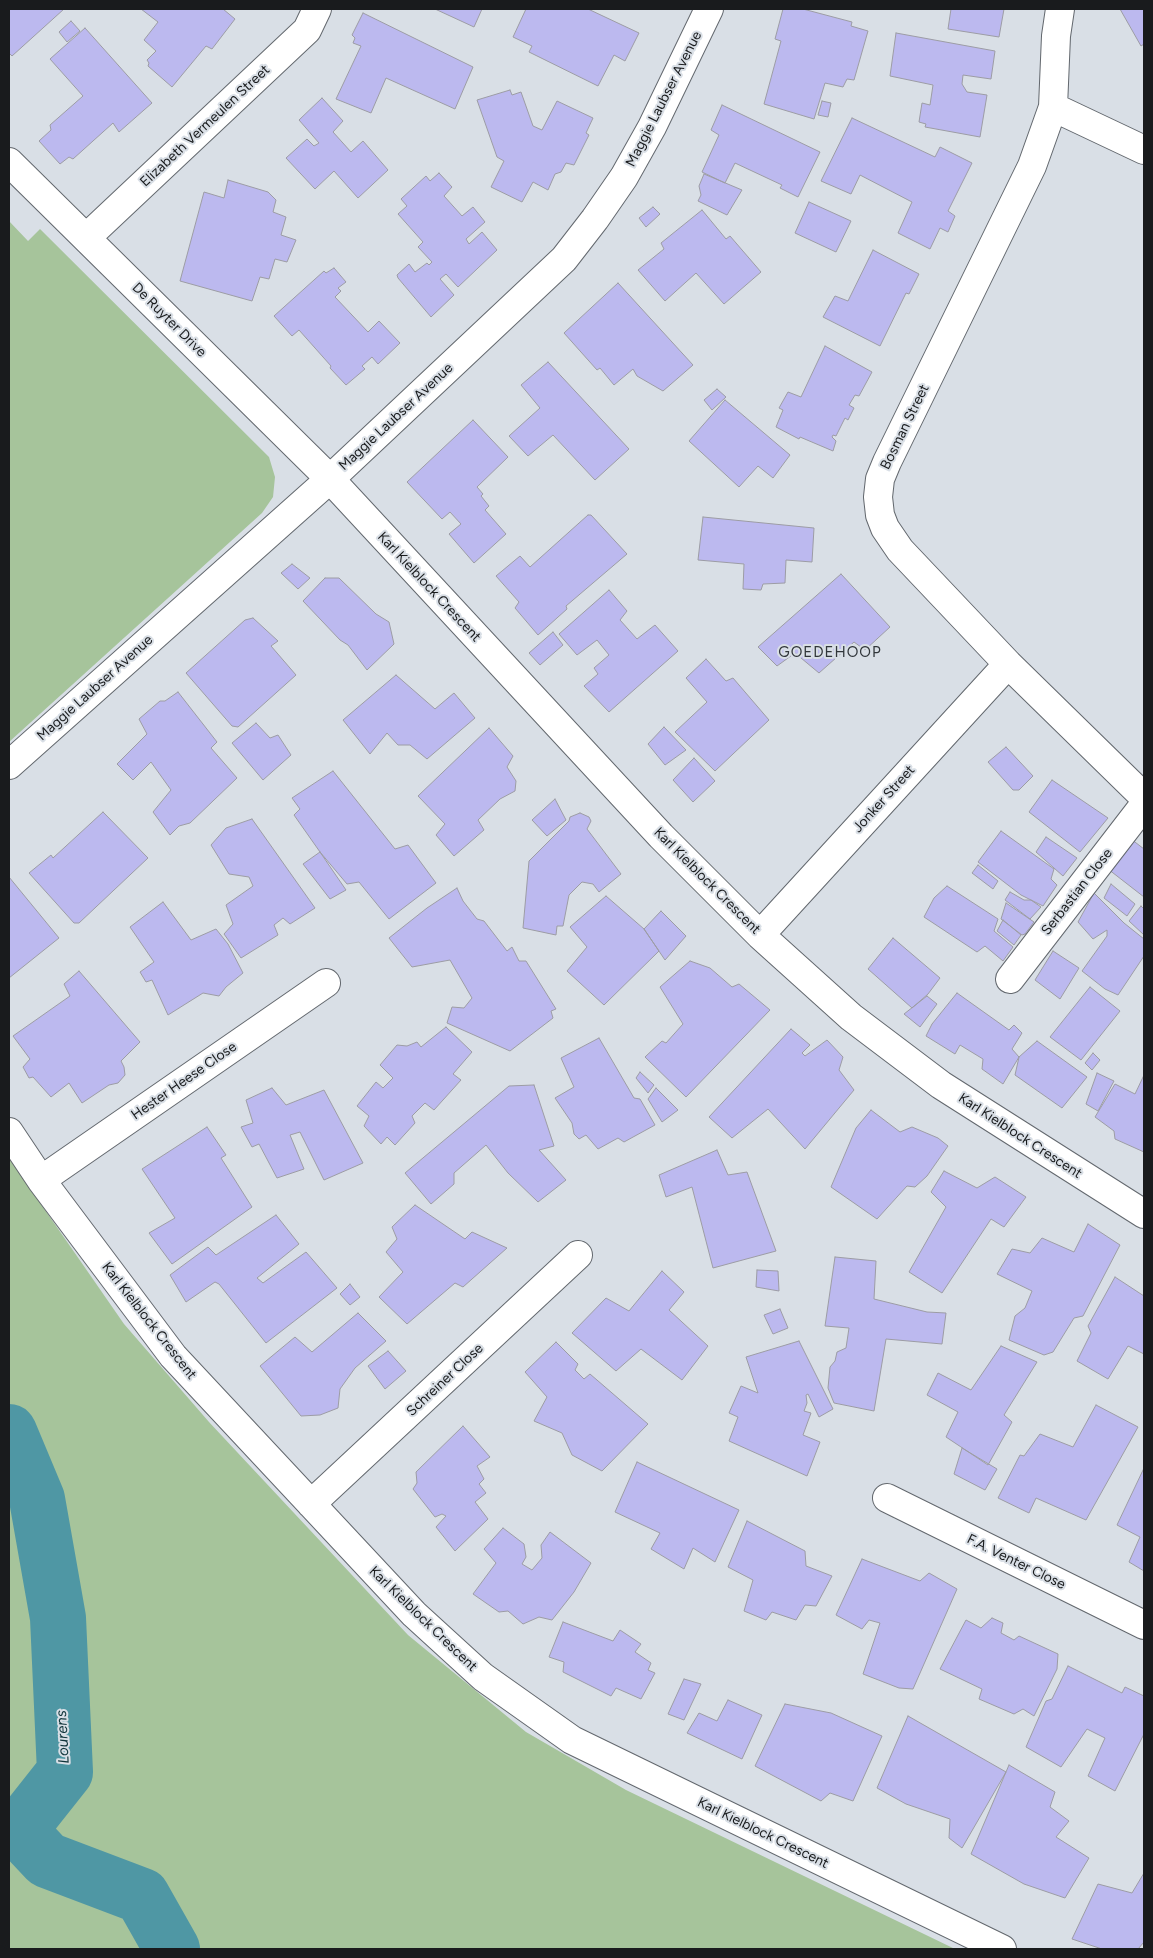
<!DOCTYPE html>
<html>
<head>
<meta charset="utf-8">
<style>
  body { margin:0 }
  #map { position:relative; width:1153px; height:1958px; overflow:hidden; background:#d9dfe6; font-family:Figtree,sans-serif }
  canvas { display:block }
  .frame { position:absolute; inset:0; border:10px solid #191b1d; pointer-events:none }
</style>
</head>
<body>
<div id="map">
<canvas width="1153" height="1958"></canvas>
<div class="frame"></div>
</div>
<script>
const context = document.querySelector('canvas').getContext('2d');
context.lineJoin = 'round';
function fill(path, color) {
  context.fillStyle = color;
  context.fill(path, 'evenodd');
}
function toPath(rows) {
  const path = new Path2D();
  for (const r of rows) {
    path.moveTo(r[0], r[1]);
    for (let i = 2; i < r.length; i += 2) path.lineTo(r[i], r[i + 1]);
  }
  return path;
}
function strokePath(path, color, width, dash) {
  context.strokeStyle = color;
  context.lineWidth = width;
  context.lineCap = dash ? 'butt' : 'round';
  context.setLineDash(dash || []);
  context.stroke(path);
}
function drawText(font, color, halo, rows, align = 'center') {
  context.font = font + ' Figtree,sans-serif';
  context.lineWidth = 4;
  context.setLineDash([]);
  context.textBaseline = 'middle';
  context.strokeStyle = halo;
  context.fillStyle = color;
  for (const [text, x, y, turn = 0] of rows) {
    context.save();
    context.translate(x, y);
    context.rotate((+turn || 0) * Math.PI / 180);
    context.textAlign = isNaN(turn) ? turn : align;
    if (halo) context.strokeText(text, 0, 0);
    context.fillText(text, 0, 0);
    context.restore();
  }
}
const green = toPath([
  [9,221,28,241,40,229,269,457,275,477,273,497,262,513,9,742],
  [9,1158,124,1324,209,1422,408,1635,526,1732,626,1790,955,1949,9,1949]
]);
const river = toPath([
  [9,1432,37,1499,58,1618,65,1772,19,1830,47,1860,142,1896,172,1949]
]);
const building = toPath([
  [9,9,64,9,12,56,9,53,9,9],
  [141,9,223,9,235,19,212,49,206,46,172,87,148,66,149,63,147,60,156,51,144,40,158,22,141,9],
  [435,9,482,9,474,27,435,9],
  [526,9,588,9,639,33,625,61,614,55,598,86,529,52,532,46,513,37,526,9],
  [783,9,803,9,852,22,851,26,868,31,854,80,847,79,843,87,825,83,814,119,764,104,781,41,775,39,783,9],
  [951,9,1004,9,999,37,948,29,951,9],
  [1120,9,1144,9,1144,44,1141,46,1120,9],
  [363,13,473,67,455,109,386,78,371,113,336,99,361,46,353,43,355,38,352,35,363,13],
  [71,21,80,31,67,42,59,32,71,21],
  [85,28,152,103,119,132,113,123,73,159,69,157,60,164,39,141,51,130,50,125,83,96,50,59,85,28],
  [896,33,995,51,991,79,963,75,962,84,967,92,987,95,980,137,925,127,926,124,919,122,922,103,930,105,933,85,890,76,896,33],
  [510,90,512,95,521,92,533,126,542,130,557,101,593,118,586,133,589,135,574,165,566,163,561,172,555,174,548,190,533,182,522,202,491,187,504,161,497,157,477,100,510,90],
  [322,98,343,121,333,132,351,152,363,141,388,170,358,198,334,171,315,189,286,158,307,139,314,146,319,143,299,120,322,98],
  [822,101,831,103,828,117,818,115,822,101],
  [722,105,820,152,798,197,780,188,782,185,735,163,725,183,702,172,719,135,711,130,722,105],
  [852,118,935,157,940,147,972,163,948,211,955,216,948,232,940,228,930,249,898,233,912,202,860,175,851,194,821,181,852,118],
  [439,173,452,187,444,196,462,216,473,207,485,222,466,239,469,244,482,232,497,250,458,287,446,274,440,279,454,295,431,317,398,278,397,275,409,264,415,272,427,263,429,265,432,262,418,247,423,242,398,214,407,206,401,199,426,176,430,181,439,173],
  [704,174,742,190,727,215,698,201,701,195,699,186,704,174],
  [228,180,268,192,276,200,273,212,286,217,281,235,296,240,287,262,275,259,269,279,260,277,252,301,180,281,204,192,224,198,228,180],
  [809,202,851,221,836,252,795,233,809,202],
  [653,207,660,214,646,227,639,218,653,207],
  [702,210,726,239,730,236,761,272,724,304,696,273,665,301,638,270,664,249,661,243,702,210],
  [873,250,919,274,909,294,906,293,880,346,823,317,835,296,848,301,873,250],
  [334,268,346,282,338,288,341,291,335,297,368,332,379,321,400,343,378,364,372,357,362,366,365,369,346,385,330,368,331,366,299,330,292,336,274,316,324,271,326,273,334,268],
  [618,283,693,365,663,391,637,376,633,369,614,385,600,368,597,370,564,333,618,283],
  [825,346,872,372,859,396,855,395,849,405,854,408,848,420,845,418,836,436,833,435,832,437,836,441,833,451,800,437,799,439,776,427,783,410,779,408,788,392,801,397,825,346],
  [548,362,629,449,595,480,553,435,528,456,509,436,540,408,521,385,548,362],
  [717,389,726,397,712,410,704,400,717,389],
  [725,400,790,455,773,478,758,466,739,487,689,441,725,400],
  [473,420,508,457,477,487,483,494,481,496,489,506,485,510,506,534,474,563,449,534,461,524,450,512,442,519,407,482,473,420],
  [588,515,591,515,627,554,566,606,567,609,538,635,515,608,519,602,496,576,520,556,530,567,588,515],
  [703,517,814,528,812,562,786,560,785,583,763,584,761,590,743,589,744,564,698,560,703,517],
  [292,564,310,578,298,589,281,573,292,564],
  [841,574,890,627,865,650,854,642,819,673,795,653,777,666,758,647,841,574],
  [325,578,339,578,376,614,389,622,394,644,367,670,348,645,340,640,303,601,325,578],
  [609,590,627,611,620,620,637,639,655,625,678,651,609,712,584,686,598,674,594,668,609,655,597,640,577,655,559,634,609,590],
  [253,618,278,641,271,646,296,675,238,727,232,726,186,673,245,620,253,618],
  [553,632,563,645,540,665,529,653,553,632],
  [706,659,726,681,733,678,769,720,715,771,675,732,707,702,686,678,706,659],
  [396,675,435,709,454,693,475,718,427,759,410,745,398,745,387,733,370,754,343,720,396,675],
  [178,692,217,742,211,748,237,778,190,823,179,826,170,835,153,812,171,790,151,762,133,780,117,764,147,734,139,719,160,701,165,701,178,692],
  [256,723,270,738,278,735,291,755,263,780,232,743,256,723],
  [664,727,686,750,665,765,648,744,664,727],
  [489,728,513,756,507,767,516,781,515,791,500,799,478,820,484,830,454,856,436,835,445,824,418,796,489,728],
  [1006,747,1033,776,1019,790,1013,790,988,762,1006,747],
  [694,758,715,781,693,802,673,780,694,758],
  [333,771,395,849,408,845,436,883,389,919,359,882,347,884,320,852,294,815,300,809,292,798,333,771],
  [1052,780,1108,818,1080,852,1029,812,1052,780],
  [555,799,566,820,547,836,532,820,555,799],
  [103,812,148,858,79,923,74,923,29,873,51,855,53,858,103,812],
  [580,813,589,817,591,821,587,829,621,874,599,892,593,884,582,882,569,895,563,926,557,926,556,935,523,928,529,861,569,821,570,817,580,813],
  [252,819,315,908,290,924,283,918,274,925,278,935,241,958,224,934,233,924,226,905,253,886,249,877,229,874,211,845,226,828,252,819],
  [1001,831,1054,869,1051,879,1057,885,1043,906,1021,895,978,862,1001,831],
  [1046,837,1077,858,1063,876,1036,852,1046,837],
  [1131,839,1144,849,1144,897,1108,869,1131,839],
  [320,852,346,890,330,899,303,864,320,852],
  [978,865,998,881,993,889,972,873,978,865],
  [9,877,59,938,9,978,9,877],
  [1111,884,1135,904,1127,916,1104,898,1111,884],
  [947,886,998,919,994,931,1013,947,1003,961,985,946,977,952,924,917,934,898,947,886],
  [457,888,463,901,477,919,484,921,507,951,512,947,519,961,526,961,556,1009,551,1011,553,1018,510,1051,447,1023,452,1007,464,1008,472,998,450,960,412,967,389,938,427,908,457,888],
  [1010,892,1024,900,1031,900,1041,907,1030,919,1005,900,1010,892],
  [1094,893,1124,923,1144,939,1144,956,1118,995,1105,989,1082,971,1107,936,1107,930,1093,939,1078,922,1094,893],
  [606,896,644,929,659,951,604,1005,567,971,587,947,570,927,606,896],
  [163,902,191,940,216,929,228,944,243,973,226,987,219,996,203,993,168,1015,152,980,146,982,140,972,154,962,130,927,163,902],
  [1006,903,1034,922,1025,934,1022,935,1001,919,1006,903],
  [1141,906,1144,909,1144,935,1129,921,1141,906],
  [661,911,686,936,665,960,644,929,661,911],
  [1003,920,1021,935,1014,945,997,931,1003,920],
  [893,938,940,978,928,994,912,1008,868,969,893,938],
  [1053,951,1079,968,1060,999,1035,980,1053,951],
  [690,961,710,968,732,987,739,984,770,1010,686,1097,645,1057,662,1041,666,1043,683,1024,660,987,690,961],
  [79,971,140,1042,121,1061,124,1067,125,1075,118,1083,109,1085,82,1103,69,1083,51,1097,33,1077,29,1078,23,1067,30,1059,13,1036,70,996,64,984,79,971],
  [1090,987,1120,1011,1081,1060,1050,1037,1090,987],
  [957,993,1009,1030,1014,1025,1022,1033,1012,1049,1019,1057,1003,1084,982,1069,983,1059,960,1045,955,1054,926,1036,932,1024,957,993],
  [927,996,937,1004,920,1027,904,1014,927,996],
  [446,1027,472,1052,453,1074,461,1080,434,1110,425,1103,412,1116,415,1123,395,1145,387,1137,381,1144,364,1126,369,1116,357,1106,376,1082,383,1088,393,1078,380,1065,397,1045,407,1046,417,1042,421,1047,446,1027],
  [791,1029,810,1045,802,1053,805,1056,827,1040,843,1057,839,1070,854,1090,805,1149,768,1109,732,1138,709,1117,791,1029],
  [599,1038,634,1098,640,1099,655,1125,624,1142,618,1138,598,1149,586,1135,579,1139,574,1134,572,1123,555,1098,574,1087,561,1058,599,1038],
  [1037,1041,1087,1077,1062,1108,1015,1075,1019,1057,1037,1041],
  [1093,1053,1100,1060,1092,1070,1085,1063,1093,1053],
  [640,1072,654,1085,648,1093,636,1078,640,1072],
  [1097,1073,1114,1081,1098,1111,1086,1104,1097,1073],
  [1144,1075,1144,1152,1115,1139,1114,1131,1095,1117,1115,1084,1135,1094,1144,1075],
  [534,1085,554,1146,539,1150,566,1180,538,1202,508,1173,486,1145,454,1173,454,1184,431,1204,405,1173,509,1086,534,1085],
  [272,1088,286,1105,324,1090,363,1163,324,1180,300,1132,290,1135,304,1169,277,1178,259,1144,252,1147,241,1127,253,1123,246,1100,272,1088],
  [656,1088,678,1110,662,1122,648,1099,656,1088],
  [871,1110,900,1132,912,1127,938,1138,948,1146,927,1176,915,1187,907,1186,877,1219,831,1187,856,1128,871,1110],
  [207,1127,226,1155,221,1158,252,1207,172,1264,149,1233,175,1218,142,1169,207,1127],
  [717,1150,728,1175,747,1172,776,1251,713,1268,692,1187,666,1197,659,1175,717,1150],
  [944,1171,977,1188,995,1177,1026,1197,1004,1227,991,1219,942,1293,909,1272,946,1207,931,1192,944,1171],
  [415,1205,465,1239,472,1232,507,1248,463,1287,455,1283,407,1324,379,1297,403,1272,386,1252,397,1239,392,1227,415,1205],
  [276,1215,299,1244,257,1278,263,1283,306,1252,337,1288,266,1343,219,1284,215,1282,186,1302,170,1275,208,1247,216,1255,276,1215],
  [1088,1224,1120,1245,1083,1316,1074,1318,1053,1352,1044,1355,1009,1340,1015,1316,1025,1308,1032,1291,997,1274,1012,1249,1030,1253,1042,1238,1074,1252,1088,1224],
  [835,1257,876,1261,874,1299,927,1312,946,1313,942,1344,886,1339,874,1411,834,1403,828,1388,830,1367,835,1361,837,1352,846,1348,849,1328,825,1326,835,1257],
  [757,1270,778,1271,779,1291,756,1287,757,1270],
  [662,1271,684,1292,669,1310,708,1346,682,1380,641,1349,616,1371,572,1333,606,1298,629,1311,662,1271],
  [1115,1277,1144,1296,1144,1354,1128,1346,1108,1379,1077,1361,1091,1333,1088,1326,1115,1277],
  [350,1284,360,1297,350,1305,340,1294,350,1284],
  [780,1309,788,1328,773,1334,764,1315,780,1309],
  [358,1313,386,1341,355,1368,340,1389,338,1408,320,1415,301,1416,260,1366,295,1337,312,1352,358,1313],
  [799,1341,833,1409,819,1417,808,1394,806,1395,807,1403,804,1411,811,1413,803,1435,820,1442,807,1476,729,1441,738,1417,729,1413,741,1386,758,1393,746,1357,799,1341],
  [556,1342,578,1364,575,1370,584,1379,590,1374,648,1424,602,1471,572,1455,562,1433,534,1421,547,1397,525,1372,556,1342],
  [1001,1346,1037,1362,1004,1415,1012,1422,988,1465,946,1437,958,1412,927,1395,938,1373,971,1390,1001,1346],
  [388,1351,406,1371,385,1389,368,1366,388,1351],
  [1096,1405,1138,1427,1086,1520,1036,1498,1029,1513,998,1498,1020,1455,1024,1456,1040,1434,1073,1447,1096,1405],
  [463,1426,490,1457,477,1466,484,1479,479,1484,486,1493,475,1502,488,1519,455,1551,436,1527,446,1516,442,1514,435,1517,413,1489,417,1483,416,1472,463,1426],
  [962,1448,997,1469,985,1490,954,1474,962,1448],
  [637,1462,739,1510,715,1562,693,1548,684,1569,651,1549,660,1533,615,1512,637,1462],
  [1144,1468,1144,1571,1129,1562,1140,1537,1117,1525,1144,1468],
  [747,1521,805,1551,806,1566,832,1576,816,1606,805,1605,796,1620,772,1612,766,1620,744,1611,753,1580,728,1567,747,1521],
  [503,1528,524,1544,526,1557,522,1564,532,1570,542,1558,541,1545,550,1532,591,1563,574,1592,552,1620,539,1617,523,1624,508,1611,499,1612,473,1594,496,1563,484,1549,503,1528],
  [862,1559,920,1581,929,1573,957,1589,913,1689,899,1688,863,1674,880,1623,869,1620,862,1629,836,1615,862,1559],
  [992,1618,1003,1623,1001,1633,1014,1640,1019,1636,1058,1654,1057,1669,1034,1716,1023,1709,1014,1714,979,1699,982,1689,940,1669,966,1620,981,1628,992,1618],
  [563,1622,613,1641,620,1630,641,1644,635,1652,651,1663,648,1670,655,1673,641,1699,616,1688,611,1696,563,1672,564,1662,549,1657,563,1622],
  [1068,1666,1122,1693,1125,1687,1144,1696,1144,1734,1115,1791,1088,1776,1105,1738,1087,1729,1061,1767,1026,1747,1046,1701,1052,1699,1068,1666],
  [684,1679,701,1684,684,1720,668,1714,684,1679],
  [728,1700,762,1715,742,1759,687,1733,699,1713,717,1721,728,1700],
  [785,1704,831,1713,882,1736,853,1801,830,1793,821,1801,755,1766,785,1704],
  [908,1716,1006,1772,962,1848,949,1838,950,1819,906,1804,877,1788,908,1716],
  [1009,1765,1055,1792,1050,1807,1069,1821,1056,1837,1089,1858,1065,1898,1024,1884,971,1854,1009,1765],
  [1144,1873,1144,1942,1138,1949,1102,1949,1072,1939,1098,1884,1132,1893,1144,1873]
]);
const minor = toPath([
  [1060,9,1056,36,1053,107,1032,166,887,462,880,479,878,497,880,515,885,528,900,550,1008,664,1144,797],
  [1053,107,1144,150],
  [9,162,330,479,661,836,760,935,851,1017,941,1085,1144,1214],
  [86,238,307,30,317,9],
  [9,765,330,479,564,259,595,219,624,177,652,127,709,9],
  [760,935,1008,664],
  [1010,979,1144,805],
  [9,1132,41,1180,173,1356,414,1614,483,1677,572,1740,1002,1949],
  [41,1180,326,983],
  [887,1498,1144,1625],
  [311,1504,578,1255]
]);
const streetNames = [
  ["Maggie Laubser Avenue",664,99,-63],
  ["Elizabeth Vermeulen Street",205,126,-43],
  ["De Ruyter Drive",169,320,45],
  ["Maggie Laubser Avenue",396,417,-43],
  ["Bosman Street",905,427,-64],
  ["Karl Kielblock Crescent",429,587,47],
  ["Maggie Laubser Avenue",95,688,-42],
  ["Jonker Street",884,799,-48],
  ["Karl Kielblock Crescent",707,881,45],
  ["Serbastian Close",1077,892,-52],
  ["Hester Heese Close",184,1081,-35],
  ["Karl Kielblock Crescent",1020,1136,33],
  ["Karl Kielblock Crescent",149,1321,52],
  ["Schreiner Close",445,1380,-43],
  ["F.A. Venter Close",1016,1562,26],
  ["Karl Kielblock Crescent",423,1619,44],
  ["Karl Kielblock Crescent",763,1833,26]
];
const neighbourhoodNames = [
  ["GOEDEHOOP",830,653]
];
const waterNames = [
  ["Lourens",63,1737,-93]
];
fill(green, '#a6c49b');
strokePath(river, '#4f97a4', 56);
fill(building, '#bcb9ef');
strokePath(building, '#9c9ca4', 1);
strokePath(minor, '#63686e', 30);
strokePath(minor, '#fff', 28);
drawText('14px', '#191b1d', '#d9dfe6', streetNames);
context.letterSpacing = '1px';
drawText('15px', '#31363b', '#d9dfe6', neighbourhoodNames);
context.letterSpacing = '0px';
drawText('italic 15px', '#10343a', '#d9dfe6', waterNames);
</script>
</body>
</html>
